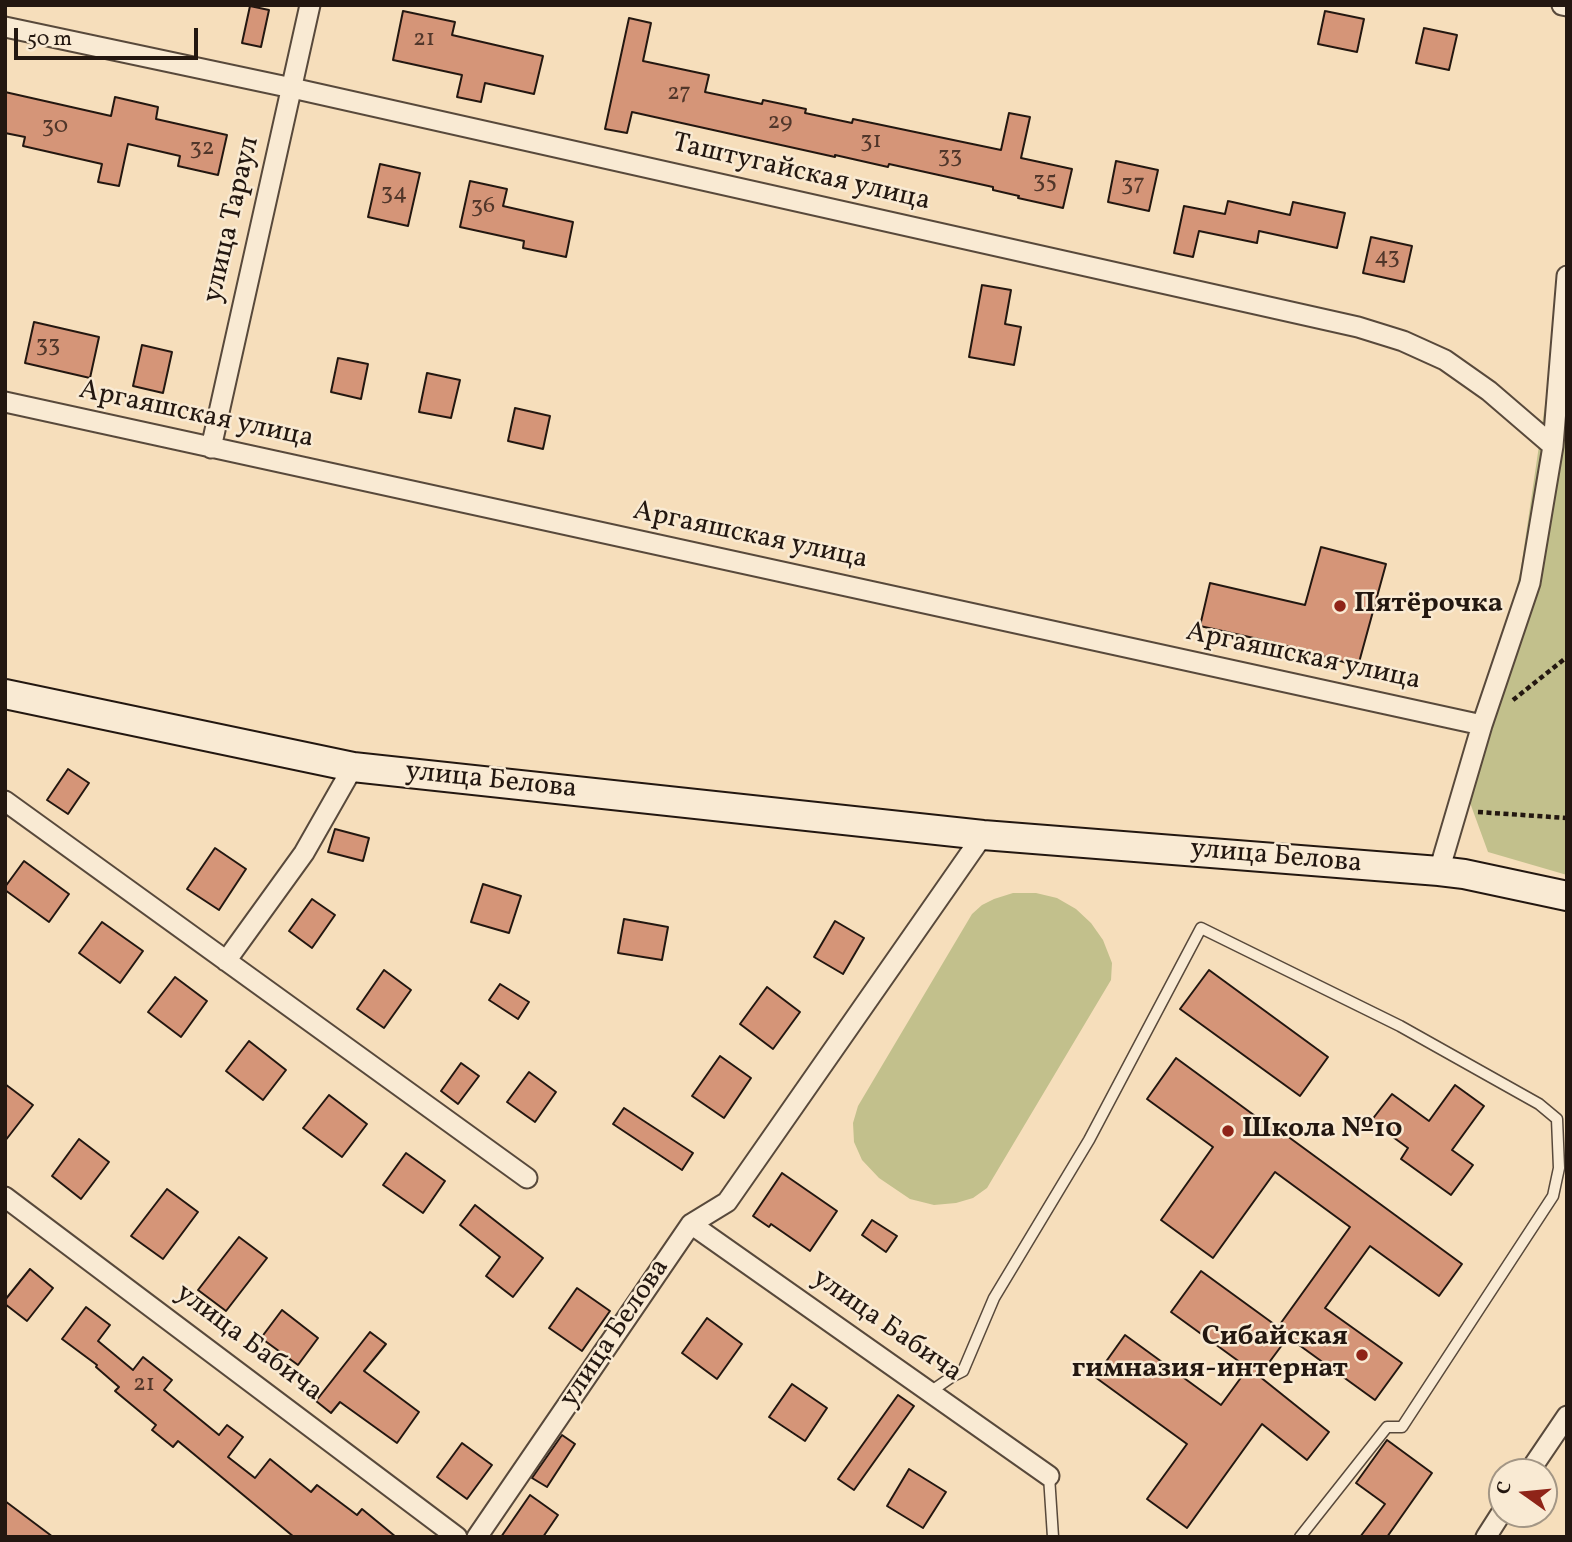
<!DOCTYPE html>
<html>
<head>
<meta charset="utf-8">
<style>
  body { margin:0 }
  #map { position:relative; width:1572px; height:1542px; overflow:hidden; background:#f6debb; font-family:Vollkorn,serif }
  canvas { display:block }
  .frame { position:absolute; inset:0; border:7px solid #231710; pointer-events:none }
  .north { position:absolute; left:1488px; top:1458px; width:70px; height:70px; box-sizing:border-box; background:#f9ead3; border:2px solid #a39685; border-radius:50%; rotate:285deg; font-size:19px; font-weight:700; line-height:28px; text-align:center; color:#231710 }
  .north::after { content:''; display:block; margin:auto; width:24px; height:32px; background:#8f2418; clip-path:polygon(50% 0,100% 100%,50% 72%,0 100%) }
  .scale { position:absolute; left:14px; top:28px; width:184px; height:32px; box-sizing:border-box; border:4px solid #231710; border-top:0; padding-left:9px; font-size:21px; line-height:24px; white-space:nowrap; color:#231710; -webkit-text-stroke:5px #f9ead3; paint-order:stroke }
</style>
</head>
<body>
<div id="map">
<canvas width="1572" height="1542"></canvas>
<div class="frame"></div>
<div class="north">С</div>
<div class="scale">50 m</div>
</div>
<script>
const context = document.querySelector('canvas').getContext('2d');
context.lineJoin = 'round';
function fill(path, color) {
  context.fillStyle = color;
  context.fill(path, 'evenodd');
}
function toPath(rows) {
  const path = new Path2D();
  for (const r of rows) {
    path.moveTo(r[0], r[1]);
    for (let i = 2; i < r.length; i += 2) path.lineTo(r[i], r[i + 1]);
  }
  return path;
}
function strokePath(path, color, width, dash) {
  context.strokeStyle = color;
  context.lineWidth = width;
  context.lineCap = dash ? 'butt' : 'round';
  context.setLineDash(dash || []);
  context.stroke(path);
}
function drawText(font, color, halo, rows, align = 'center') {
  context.font = font + ' Vollkorn,serif';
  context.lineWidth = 5;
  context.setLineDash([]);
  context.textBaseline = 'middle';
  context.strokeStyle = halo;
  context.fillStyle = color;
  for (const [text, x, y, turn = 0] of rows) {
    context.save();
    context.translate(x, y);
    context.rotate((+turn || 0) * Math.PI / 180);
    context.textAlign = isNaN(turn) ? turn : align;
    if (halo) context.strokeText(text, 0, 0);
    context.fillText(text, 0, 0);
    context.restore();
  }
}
const green = toPath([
  [1567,255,1567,875,1488,852,1469,800,1521,568],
  [1013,893,1036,893,1057,898,1076,909,1091,923,1103,940,1112,963,1111,980,987,1188,973,1198,956,1203,934,1205,910,1199,879,1178,862,1160,854,1142,853,1123,858,1106,972,914,982,905,994,899]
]);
const building = toPath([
  [250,6,269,10,261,47,242,43,250,6],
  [403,11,455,22,452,35,543,56,534,94,485,83,481,102,457,97,462,75,393,60,403,11],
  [1325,11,1364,19,1357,52,1318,44,1325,11],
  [629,18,651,23,643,61,709,75,705,92,762,104,763,100,806,109,805,113,852,123,853,119,1001,150,1009,113,1030,117,1021,158,1072,169,1063,208,1018,198,1019,196,993,190,993,187,889,164,888,167,835,155,835,157,632,112,627,133,605,129,629,18],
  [1424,28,1457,35,1449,70,1416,63,1424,28],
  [5,92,111,116,115,97,158,107,156,119,227,135,218,175,178,166,180,156,128,144,119,186,98,182,102,164,23,146,25,137,5,133,5,92],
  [1116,161,1158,170,1149,211,1108,202,1116,161],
  [380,164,420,173,408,226,368,217,380,164],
  [470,181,507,189,503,206,573,222,566,257,523,248,524,241,460,227,470,181],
  [1228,201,1290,215,1293,202,1345,213,1337,248,1259,231,1257,243,1199,231,1193,257,1174,253,1184,206,1225,214,1228,201],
  [1371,237,1412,246,1404,282,1363,273,1371,237],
  [982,285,1011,290,1005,324,1021,327,1014,365,969,357,982,285],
  [34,322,99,337,90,378,25,363,34,322],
  [142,345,172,352,163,393,133,386,142,345],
  [338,358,368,364,361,399,331,392,338,358],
  [427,373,460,380,451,418,419,412,427,373],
  [515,408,550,416,543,449,508,441,515,408],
  [1321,547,1386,564,1358,666,1276,643,1200,626,1210,583,1305,605,1321,547],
  [68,769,89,783,68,814,47,800,68,769],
  [335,829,369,838,363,861,328,852,335,829],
  [215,848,246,869,219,910,187,889,215,848],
  [24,861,69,894,49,922,5,890,5,887,24,861],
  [483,884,521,896,509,933,471,922,483,884],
  [312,899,335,915,312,948,289,931,312,899],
  [624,919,668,927,662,960,618,953,624,919],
  [835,921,864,938,843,974,814,957,835,921],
  [102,922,143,951,120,983,79,953,102,922],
  [384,970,411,990,384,1028,357,1009,384,970],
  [1209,970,1328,1057,1300,1096,1180,1009,1209,970],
  [175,977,207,1001,181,1037,148,1012,175,977],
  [500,984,529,1002,518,1019,489,1000,500,984],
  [767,987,800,1012,773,1049,740,1024,767,987],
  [249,1041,286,1070,263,1100,226,1071,249,1041],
  [720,1056,751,1078,724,1118,692,1096,720,1056],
  [1176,1058,1262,1121,1264,1119,1462,1264,1439,1296,1370,1246,1325,1308,1402,1363,1375,1400,1288,1337,1259,1376,1329,1432,1307,1460,1262,1424,1187,1528,1147,1499,1187,1444,1095,1377,1125,1335,1221,1405,1248,1368,1171,1312,1201,1271,1278,1327,1350,1227,1275,1172,1213,1258,1161,1220,1213,1147,1147,1099,1176,1058],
  [461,1063,479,1076,458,1104,441,1091,461,1063],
  [529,1072,556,1092,535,1122,507,1102,529,1072],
  [5,1084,33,1105,5,1141,5,1084],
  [1455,1085,1484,1106,1452,1150,1473,1165,1451,1195,1401,1159,1408,1148,1371,1121,1392,1094,1429,1121,1455,1085],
  [329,1095,367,1124,342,1157,303,1128,329,1095],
  [624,1108,693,1153,682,1170,613,1124,624,1108],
  [79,1139,109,1162,81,1199,52,1176,79,1139],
  [406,1153,445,1181,423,1213,383,1185,406,1153],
  [782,1173,837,1211,810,1251,771,1224,769,1227,753,1216,782,1173],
  [167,1189,198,1212,163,1259,131,1236,167,1189],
  [475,1205,543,1258,513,1297,486,1276,500,1257,460,1225,475,1205],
  [872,1220,897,1236,886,1252,862,1235,872,1220],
  [239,1237,267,1258,226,1311,198,1290,239,1237],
  [30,1269,53,1288,27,1321,5,1304,5,1300,30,1269],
  [577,1288,610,1311,582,1351,549,1328,577,1288],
  [86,1307,110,1325,98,1341,133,1370,143,1357,172,1380,164,1390,219,1435,227,1425,243,1437,228,1457,255,1478,270,1459,311,1492,317,1485,357,1515,362,1509,396,1537,294,1537,178,1441,173,1447,152,1430,156,1425,115,1391,119,1387,96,1367,97,1365,62,1339,86,1307],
  [282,1310,318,1338,298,1365,261,1338,282,1310],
  [707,1318,742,1344,717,1379,682,1353,707,1318],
  [370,1332,386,1344,364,1371,419,1412,397,1443,340,1402,331,1413,316,1401,370,1332],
  [792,1384,827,1408,805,1441,769,1417,792,1384],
  [898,1395,914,1406,854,1490,838,1479,898,1395],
  [562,1435,575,1444,547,1487,532,1478,562,1435],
  [1387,1440,1432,1473,1387,1537,1360,1537,1385,1504,1356,1483,1387,1440],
  [462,1443,492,1465,467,1499,437,1477,462,1443],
  [909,1469,946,1492,923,1528,887,1506,909,1469],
  [530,1495,558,1515,543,1537,501,1537,530,1495],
  [5,1501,53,1537,5,1537,5,1501]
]);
const path = toPath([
  [1513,700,1567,657],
  [1478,812,1567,818]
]);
const service = toPath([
  [930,1392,953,1376,963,1371,994,1298,1089,1140,1201,928,1400,1026,1539,1104,1557,1119,1559,1168,1553,1196,1402,1427,1387,1427,1300,1537],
  [1049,1476,1053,1537]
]);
const minor = toPath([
  [1562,5,1567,6],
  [5,27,292,88,1358,327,1403,341,1445,360,1489,391,1553,446],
  [5,402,1482,725],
  [211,448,310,5],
  [5,801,527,1178],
  [1439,871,1482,725,1530,583,1553,446,1567,276],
  [226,961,304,853,353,767],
  [5,1197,457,1537],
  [691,1224,1049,1476],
  [1529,1472,1567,1416],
  [477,1537,691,1224,727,1202,983,835],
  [1486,1537,1502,1512]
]);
const secondary = toPath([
  [5,694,353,767,983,835,1439,871,1464,874,1567,896]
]);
const markers = [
  [1340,606,7,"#8f2418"],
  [1228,1131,7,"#8f2418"],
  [1362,1355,7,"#8f2418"]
];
const numberNames = [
  ["21",424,41],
  ["27",679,95],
  ["29",780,124],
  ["30",55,128],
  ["31",871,143],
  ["32",202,150],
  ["33",950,158],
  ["35",1045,183],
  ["37",1133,186],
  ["34",394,195],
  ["36",483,208],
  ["43",1387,259],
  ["33",48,347],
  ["21",144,1386]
];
const streetNames = [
  ["Таштугайская улица",801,174,13],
  ["улица Тараул",233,220,-77],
  ["Аргаяшская улица",196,416,12],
  ["Аргаяшская улица",750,537,12],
  ["Аргаяшская улица",1303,658,12],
  ["улица Белова",491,782,6],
  ["улица Белова",1276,858,5],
  ["улица Бабича",886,1327,35],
  ["улица Белова",616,1334,-56],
  ["улица Бабича",248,1344,37]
];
const poiNames = [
  ["Пятёрочка",1354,606],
  ["Школа №10",1242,1131],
  ["Сибайская",1348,1339,"right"],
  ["гимназия-интернат",1348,1371,"right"]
];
fill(green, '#c2c08c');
fill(building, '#d59578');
strokePath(building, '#231710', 2);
strokePath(service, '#58493b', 13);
strokePath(minor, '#58493b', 23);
strokePath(secondary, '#231710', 32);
strokePath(path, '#231710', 4.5, [5, 3.5]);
strokePath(service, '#f9ead3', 10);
strokePath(minor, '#f9ead3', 19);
strokePath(secondary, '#f9ead3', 28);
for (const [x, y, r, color] of markers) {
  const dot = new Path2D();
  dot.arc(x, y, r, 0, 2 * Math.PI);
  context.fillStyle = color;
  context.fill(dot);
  strokePath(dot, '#f9ead3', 2.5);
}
drawText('24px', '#50362a', null, numberNames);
drawText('28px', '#231710', '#f9ead3', streetNames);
drawText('bold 28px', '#231710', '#f9ead3', poiNames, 'left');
</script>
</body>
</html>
